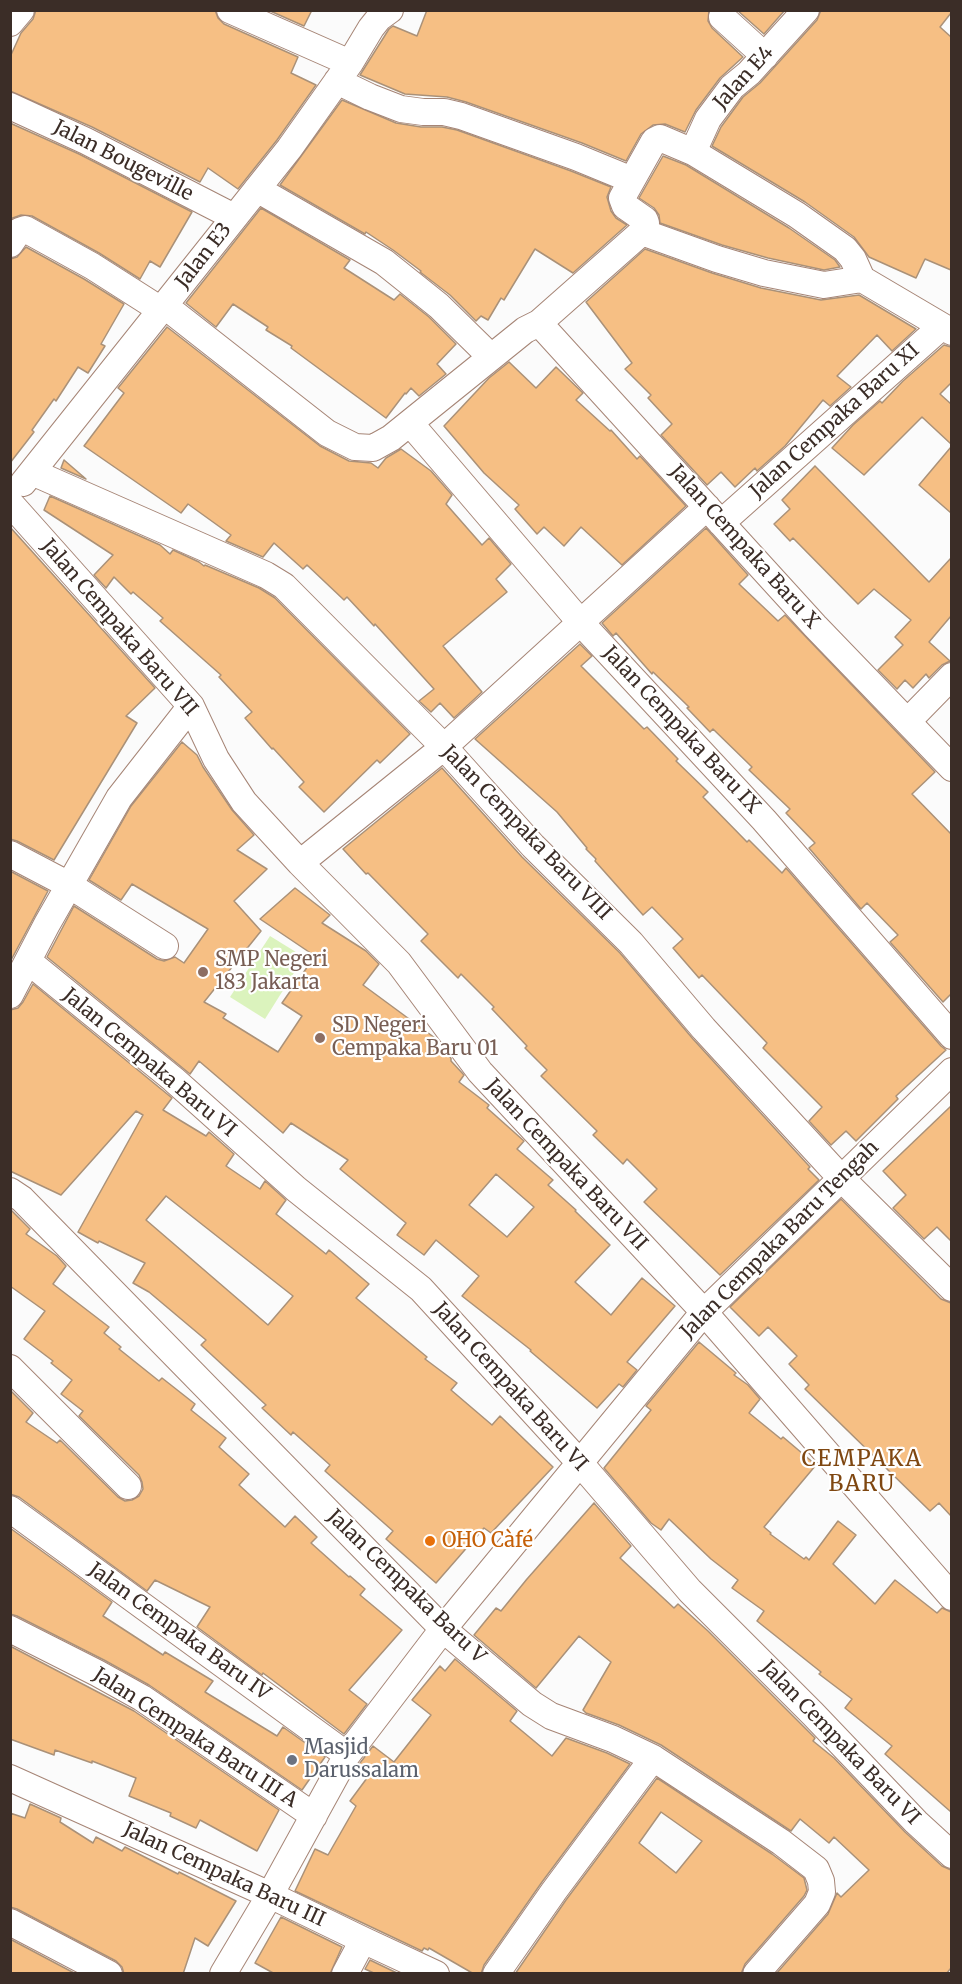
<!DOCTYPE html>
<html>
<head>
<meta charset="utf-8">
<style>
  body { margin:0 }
  #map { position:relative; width:962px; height:1984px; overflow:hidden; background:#fbfbfb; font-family:Merriweather,serif }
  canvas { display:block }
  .frame { position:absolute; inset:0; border:12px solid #3b2d27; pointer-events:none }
</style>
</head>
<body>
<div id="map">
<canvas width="962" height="1984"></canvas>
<div class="frame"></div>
</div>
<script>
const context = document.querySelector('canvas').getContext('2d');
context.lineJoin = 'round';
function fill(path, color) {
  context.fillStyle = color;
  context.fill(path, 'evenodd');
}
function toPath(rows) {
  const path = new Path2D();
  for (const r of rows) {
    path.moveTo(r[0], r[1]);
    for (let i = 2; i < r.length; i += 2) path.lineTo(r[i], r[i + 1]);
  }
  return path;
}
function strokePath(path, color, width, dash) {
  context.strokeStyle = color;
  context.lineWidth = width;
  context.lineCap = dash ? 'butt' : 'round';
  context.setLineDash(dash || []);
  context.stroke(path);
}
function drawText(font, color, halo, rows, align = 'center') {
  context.font = font + ' Merriweather,serif';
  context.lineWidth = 4.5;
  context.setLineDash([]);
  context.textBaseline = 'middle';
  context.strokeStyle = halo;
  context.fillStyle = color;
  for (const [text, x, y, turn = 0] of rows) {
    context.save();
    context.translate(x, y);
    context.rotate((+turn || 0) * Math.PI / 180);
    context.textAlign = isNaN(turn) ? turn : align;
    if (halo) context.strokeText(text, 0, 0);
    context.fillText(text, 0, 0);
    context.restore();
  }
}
const green = toPath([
  [270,936,304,957,265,1019,230,997]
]);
const building = toPath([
  [36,10,215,10,218,18,224,24,298,57,291,73,316,85,277,140,238,189,208,168,200,182,92,127,10,91,10,57,21,33,33,19,36,10],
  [268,10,312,10,304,26,268,10],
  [427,10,709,10,708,21,712,28,743,57,720,78,696,110,685,132,665,124,653,125,641,134,626,161,582,143,466,102,447,97,405,94,360,75,389,29,393,26,417,36,427,10],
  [737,10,785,10,764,34,737,10],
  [821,10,951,10,951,13,940,27,951,37,951,270,925,259,916,278,869,257,854,237,805,202,712,146,721,127,743,97,760,83,817,20,821,10],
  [342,100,396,123,421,127,442,127,457,130,571,171,611,187,607,197,611,211,616,218,627,225,573,273,535,249,504,300,501,298,488,320,481,316,476,321,450,295,420,272,421,271,393,250,366,232,365,234,280,185,342,100],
  [10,123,79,154,192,212,160,267,150,261,140,279,99,253,32,216,21,215,10,219,10,123],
  [663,156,686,165,789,228,835,260,840,267,824,270,768,258,722,245,660,223,659,215,654,208,639,198,663,156],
  [261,208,350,260,344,268,394,300,400,294,429,317,456,344,437,364,446,374,419,396,411,388,406,394,405,393,386,418,291,348,292,346,266,330,268,327,233,304,216,327,186,303,261,208],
  [26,247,84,279,124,304,101,344,105,346,88,373,78,367,56,401,54,399,32,430,34,432,10,463,10,259,17,257,26,247],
  [645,249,712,273,761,288,821,300,859,295,916,329,892,351,877,335,837,376,851,387,830,406,823,400,785,446,757,471,755,468,735,487,721,472,707,485,661,435,672,424,648,398,651,395,625,369,632,363,586,302,645,249],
  [167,327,320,446,349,461,371,463,378,468,386,458,401,449,431,471,452,495,446,504,482,545,489,538,511,564,496,579,507,592,443,646,482,692,454,718,440,703,431,712,419,701,434,689,375,624,374,626,347,597,344,600,307,565,303,569,274,543,263,557,226,541,231,535,188,504,181,513,84,446,124,393,118,388,167,327],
  [944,345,951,347,951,383,940,394,951,404,951,444,922,417,864,475,832,448,853,425,880,401,882,403,903,381,944,345],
  [509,362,536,388,556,367,583,393,576,400,610,431,611,430,637,459,640,456,686,506,622,565,581,527,564,546,544,527,537,534,515,509,519,505,484,473,444,426,489,378,509,362],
  [951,447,951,513,919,485,951,447],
  [64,460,86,479,61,468,64,460],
  [815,466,929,582,951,558,951,616,929,642,950,661,942,665,929,678,926,674,913,688,905,680,897,689,878,670,903,645,895,637,911,620,874,589,858,604,793,538,790,541,774,524,790,509,782,500,815,466],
  [50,496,160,545,170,554,173,550,199,562,204,566,205,565,259,588,275,598,410,734,380,763,377,760,324,812,299,787,304,782,273,748,272,749,245,718,252,712,219,677,221,675,160,621,163,618,133,592,131,594,114,577,106,588,94,575,113,555,44,510,50,496],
  [10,527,155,688,126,716,137,723,54,860,17,841,10,839,10,527],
  [706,528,748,575,739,584,778,621,785,615,935,772,912,794,951,834,951,994,943,1002,890,942,898,935,867,903,861,909,809,848,815,843,786,813,790,809,749,770,752,767,713,729,710,732,687,708,689,707,653,672,652,674,616,633,613,636,602,623,706,528],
  [580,644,592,656,581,666,644,729,647,727,678,759,676,761,708,792,703,797,747,842,749,840,782,873,786,868,941,1046,946,1050,896,1096,898,1099,856,1141,846,1131,831,1145,809,1121,822,1107,763,1048,767,1043,702,975,699,978,673,948,683,939,652,907,643,915,595,861,596,859,586,849,587,848,557,812,475,739,580,644],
  [182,742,197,755,203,767,232,810,254,835,237,850,267,869,234,901,261,931,204,1002,226,1014,223,1018,278,1052,302,1016,282,1003,315,956,260,919,295,888,330,915,322,923,366,951,379,964,363,985,435,1038,431,1044,451,1058,451,1061,464,1075,459,1082,489,1105,487,1108,524,1141,517,1149,553,1180,548,1185,576,1210,575,1211,610,1245,575,1282,611,1315,642,1278,675,1306,627,1362,637,1370,623,1387,619,1384,597,1408,530,1351,531,1350,462,1296,479,1276,436,1240,424,1255,397,1235,406,1223,340,1169,348,1160,291,1123,283,1133,199,1061,190,1074,47,957,74,906,157,959,164,961,175,957,184,963,208,929,132,884,121,900,89,880,131,806,182,742],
  [496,1174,534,1207,507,1237,469,1205,496,1174],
  [442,768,522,857,620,953,693,1039,810,1167,808,1169,819,1180,720,1275,644,1202,657,1189,627,1159,623,1164,593,1135,597,1131,541,1076,547,1070,525,1048,527,1046,492,1009,494,1007,461,974,458,978,421,941,428,934,368,873,366,874,343,849,442,768],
  [10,871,48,891,10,962,10,871],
  [33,984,172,1098,163,1110,206,1136,209,1132,234,1154,226,1166,260,1189,265,1181,286,1200,276,1214,326,1254,329,1250,369,1284,356,1298,427,1357,425,1359,457,1383,451,1390,492,1425,500,1416,553,1467,491,1533,484,1528,436,1583,386,1539,393,1531,325,1471,330,1465,293,1432,291,1435,262,1408,266,1405,201,1345,206,1340,149,1292,133,1283,145,1263,99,1241,98,1243,78,1232,143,1115,136,1111,61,1195,10,1171,10,1010,18,1008,23,1002,33,984],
  [166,1196,293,1296,268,1325,146,1220,166,1196],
  [951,1106,951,1241,937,1227,924,1239,893,1208,906,1195,883,1171,951,1106],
  [841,1199,941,1299,951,1303,951,1516,939,1503,930,1511,805,1389,809,1385,789,1364,797,1356,768,1327,759,1336,730,1307,841,1199],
  [10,1209,30,1229,26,1234,57,1256,66,1266,53,1284,109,1327,104,1333,121,1347,119,1349,159,1381,162,1378,195,1404,191,1410,226,1438,219,1447,249,1474,239,1485,285,1527,295,1516,317,1537,311,1543,349,1577,350,1576,365,1589,360,1595,402,1630,349,1690,367,1704,344,1734,263,1673,262,1675,197,1627,210,1607,155,1580,147,1591,19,1497,10,1494,10,1390,33,1413,26,1422,57,1443,60,1440,118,1497,125,1501,132,1500,139,1496,143,1489,142,1482,139,1475,79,1416,83,1411,61,1394,72,1380,51,1363,53,1361,24,1339,45,1311,10,1286,10,1209],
  [699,1342,736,1373,734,1375,748,1385,760,1399,749,1413,781,1439,783,1437,816,1465,764,1527,771,1533,770,1534,804,1559,806,1557,809,1560,838,1521,856,1535,833,1564,875,1604,895,1580,937,1613,942,1608,951,1612,951,1812,885,1754,892,1746,845,1708,852,1699,819,1674,821,1672,757,1621,764,1611,732,1588,738,1580,711,1559,669,1519,661,1530,651,1523,604,1468,651,1410,646,1406,699,1342],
  [594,1503,631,1546,620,1558,674,1608,678,1604,708,1631,815,1738,813,1741,834,1758,905,1832,942,1866,951,1870,951,1968,946,1974,776,1974,828,1914,837,1893,841,1897,869,1870,834,1837,829,1843,800,1819,791,1831,661,1745,619,1725,586,1713,583,1710,611,1662,579,1636,536,1688,474,1635,496,1608,501,1611,527,1579,594,1503],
  [10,1528,112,1602,103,1616,163,1655,165,1652,213,1681,205,1692,277,1736,283,1727,325,1757,302,1790,149,1685,104,1660,17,1616,10,1614,10,1528],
  [10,1646,134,1711,279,1810,257,1851,200,1820,196,1828,170,1816,171,1813,129,1796,136,1778,92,1761,92,1763,55,1750,54,1755,10,1739,10,1646],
  [455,1659,517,1711,510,1721,552,1756,566,1738,607,1753,630,1764,542,1882,484,1965,481,1974,474,1974,429,1948,428,1950,424,1948,422,1951,295,1891,315,1849,328,1855,356,1806,350,1801,370,1774,358,1765,360,1763,373,1746,394,1762,431,1715,412,1700,440,1666,445,1671,455,1659],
  [657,1778,772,1854,804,1878,807,1890,804,1896,745,1964,741,1974,515,1974,566,1900,657,1778],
  [661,1812,702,1841,676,1873,639,1843,661,1812],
  [30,1804,61,1818,60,1822,93,1843,96,1837,122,1851,125,1847,178,1874,179,1872,236,1901,208,1946,195,1938,183,1974,124,1974,122,1967,116,1961,17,1909,10,1907,10,1813,25,1818,30,1804],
  [281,1917,342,1947,330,1974,275,1974,255,1963,281,1917],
  [10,1939,76,1974,10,1974,10,1939],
  [370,1960,399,1974,376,1974,365,1969,370,1960]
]);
const minor = toPath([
  [230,10,350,63],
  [722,17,765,56],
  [10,23,21,10],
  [337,81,370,97,401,109,423,112,444,112,461,116,576,157,632,180],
  [10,106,86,141,234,217],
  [693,152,708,119,732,87,749,73,806,10],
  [257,189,384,262,439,306,491,357],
  [642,232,717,259,764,273,824,285,862,279],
  [10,244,19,231,25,229,92,266,161,310],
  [165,306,327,433,355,447,373,448,391,438,525,330,539,323,642,232,646,223,645,220,625,206,622,198,654,141,660,138,693,152,797,215,845,249,853,259,862,279,952,332],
  [539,323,815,626,952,768],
  [410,423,581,623,764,820,952,1036],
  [32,472,266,575,284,586,444,747,533,846,631,943,704,1029,841,1178,952,1288],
  [23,483,289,149,350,63,371,28,379,18,390,10],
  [10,503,191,706,216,759,244,802,300,863,399,963,480,1072,704,1312,952,1597],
  [721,523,941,327],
  [908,721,952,676],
  [10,854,69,885,165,946],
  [300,863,444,747,707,507],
  [28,961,173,1079,296,1189,421,1289,580,1463,690,1591,813,1714,916,1822,952,1855],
  [10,995,47,924,119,798,191,706],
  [10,1191,22,1199,443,1629,532,1704,551,1716,613,1739,653,1758,781,1842,816,1869,821,1881,822,1892,817,1904,756,1974],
  [10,1368,128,1486],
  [10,1509,347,1755],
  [10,1629,97,1673,142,1698,314,1816],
  [10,1778,270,1895,363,1940,436,1974],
  [10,1922,109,1974],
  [223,1974,270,1895,347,1755,443,1629,704,1312,952,1071],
  [345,1974,363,1940],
  [496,1974,554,1891,653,1758]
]);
const markers = [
  [203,972,6,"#8d6e63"],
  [320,1038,6,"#8d6e63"],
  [430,1541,6,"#e8710a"],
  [292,1760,6,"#6b7280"]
];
const streetNames = [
  ["Jalan E4",744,78,-48],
  ["Jalan Bougeville",123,161,27],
  ["Jalan E3",204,256,-52],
  ["Jalan Cempaka Baru XI",835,421,-42],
  ["Jalan Cempaka Baru X",744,547,48],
  ["Jalan Cempaka Baru VII",119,628,49],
  ["Jalan Cempaka Baru IX",681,730,47],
  ["Jalan Cempaka Baru VIII",526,833,46],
  ["Jalan Cempaka Baru VI",149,1063,40],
  ["Jalan Cempaka Baru VII",566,1165,47],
  ["Jalan Cempaka Baru Tengah",780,1240,-45],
  ["Jalan Cempaka Baru VI",510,1387,48],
  ["Jalan Cempaka Baru V",406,1587,44],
  ["Jalan Cempaka Baru IV",179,1632,36],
  ["Jalan Cempaka Baru III A",195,1738,33],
  ["Jalan Cempaka Baru VI",840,1743,46],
  ["Jalan Cempaka Baru III",224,1875,25]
];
const educationNames = [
  ["SMP Negeri",215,960],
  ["183 Jakarta",215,983],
  ["SD Negeri",332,1026],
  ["Cempaka Baru 01",332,1049]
];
const foodNames = [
  ["OHO Càfé",442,1541]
];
const worshipNames = [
  ["Masjid",304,1748],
  ["Darussalam",304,1771]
];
const quarterNames = [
  ["CEMPAKA",862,1460],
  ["BARU",862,1485]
];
fill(green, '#dbf3bd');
fill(building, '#f6bf84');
strokePath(building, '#aa9178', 1.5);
strokePath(minor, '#a68576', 28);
strokePath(minor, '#fff', 26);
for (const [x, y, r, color] of markers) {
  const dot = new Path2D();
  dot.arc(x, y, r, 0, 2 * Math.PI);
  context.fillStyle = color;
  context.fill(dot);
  strokePath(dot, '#fff', 2);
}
drawText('20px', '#3b2d27', '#fff', streetNames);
drawText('20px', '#785e54', '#fff', educationNames, 'left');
drawText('20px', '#c56008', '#fff', foodNames, 'left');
drawText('20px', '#5b616d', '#fff', worshipNames, 'left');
context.letterSpacing = '1.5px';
drawText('22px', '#7f4711', '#fff', quarterNames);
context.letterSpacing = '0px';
</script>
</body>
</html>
